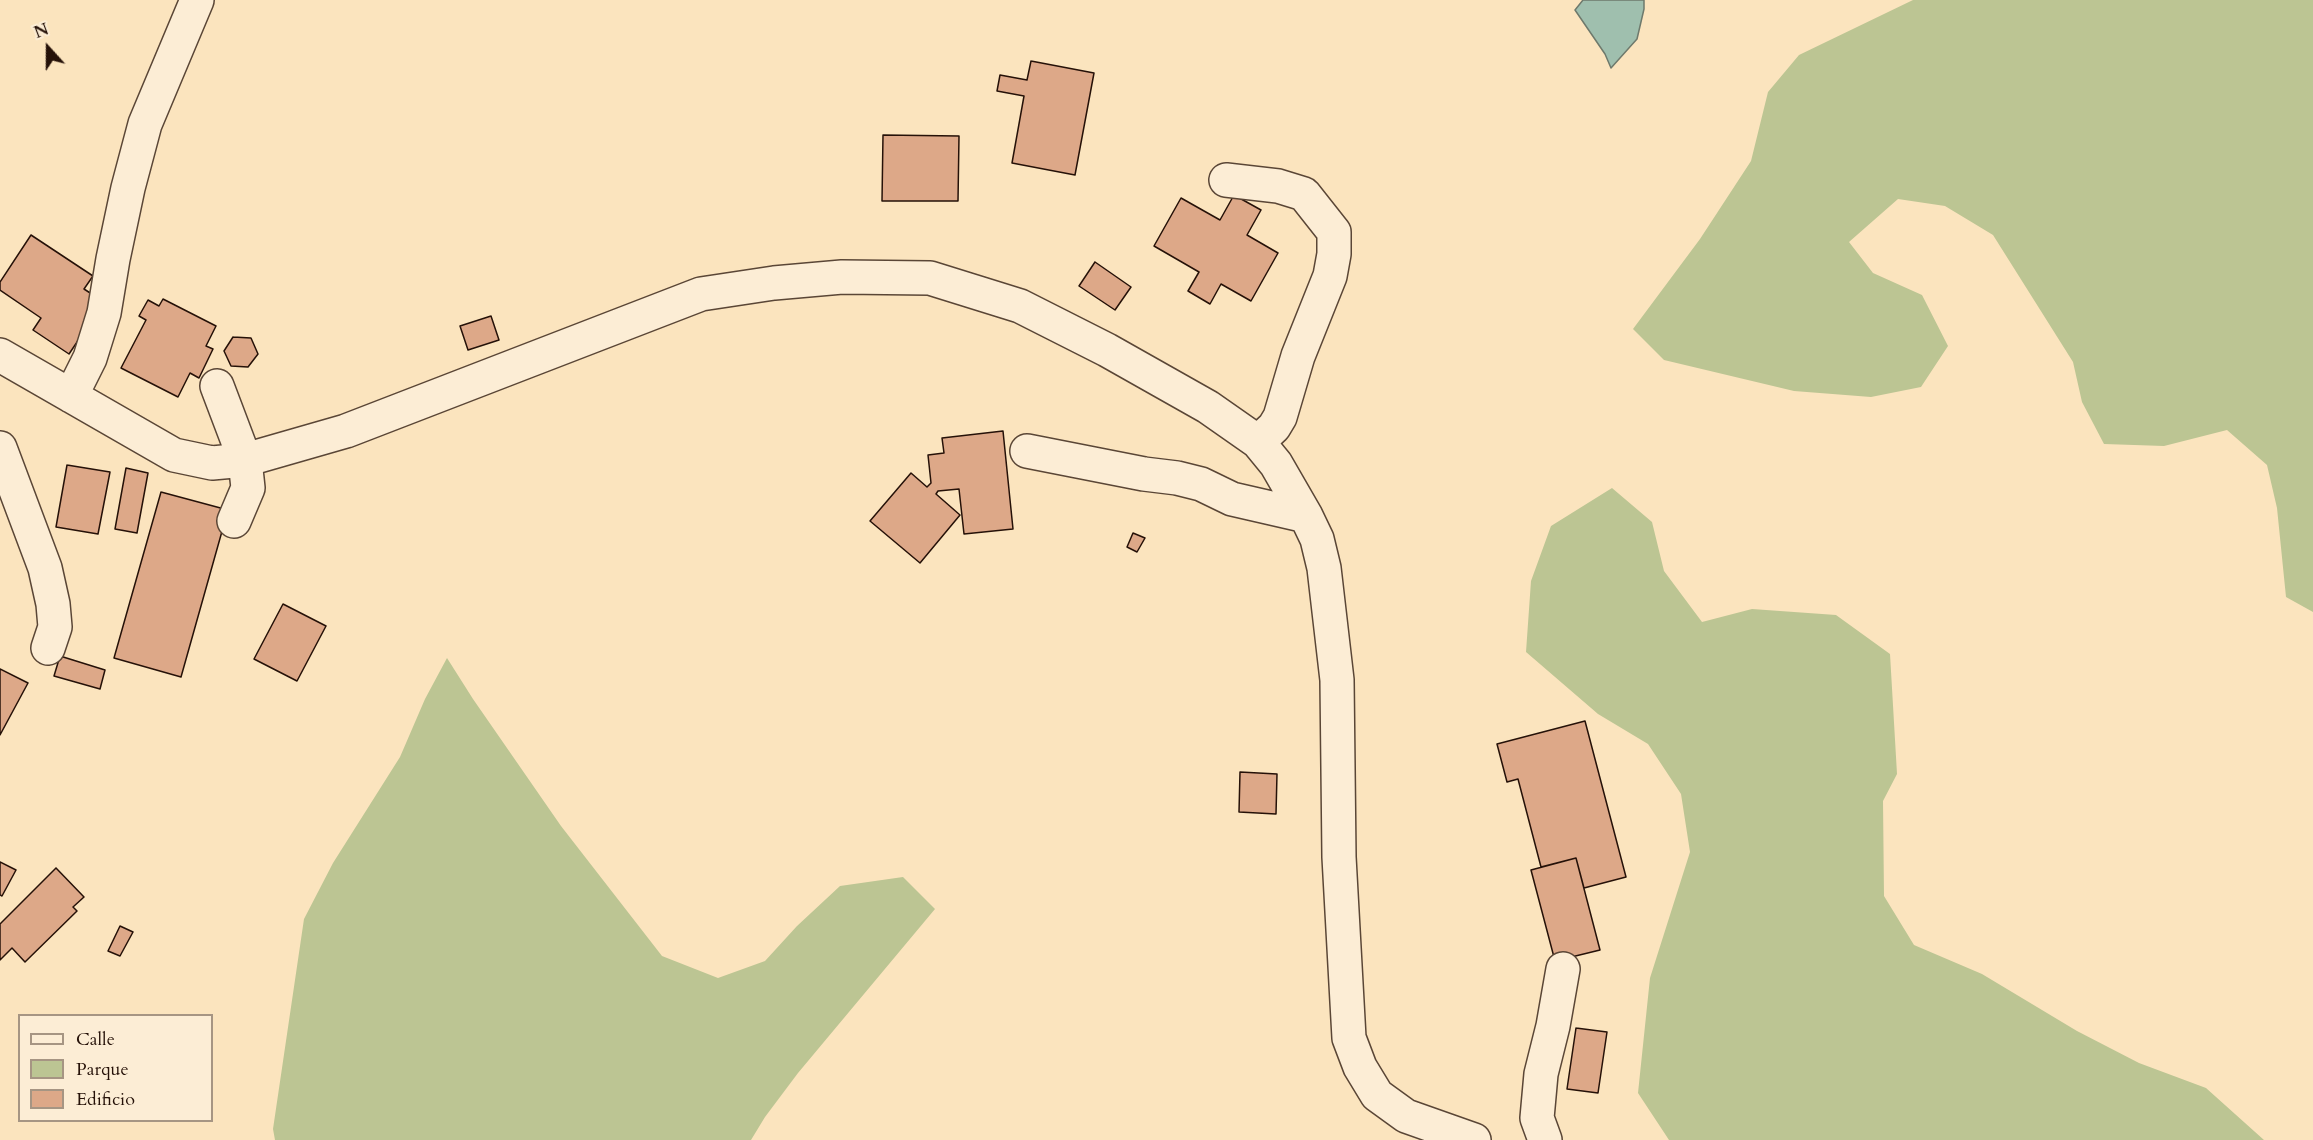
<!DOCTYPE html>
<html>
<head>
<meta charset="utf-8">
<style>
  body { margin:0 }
  #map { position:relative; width:2313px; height:1140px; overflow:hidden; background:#fbe4be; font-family:Cardo,serif }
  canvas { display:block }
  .legend { position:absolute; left:18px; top:1014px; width:195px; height:108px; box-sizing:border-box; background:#fcedd5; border:2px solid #a69583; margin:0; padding:8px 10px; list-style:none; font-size:18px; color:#251108 }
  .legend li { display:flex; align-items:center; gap:12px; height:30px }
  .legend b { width:30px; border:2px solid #a69583 }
  .north { position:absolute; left:18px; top:18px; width:60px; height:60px; -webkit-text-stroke:4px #fcedd5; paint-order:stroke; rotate:339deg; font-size:16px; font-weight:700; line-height:24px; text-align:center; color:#251108 }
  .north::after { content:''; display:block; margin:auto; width:21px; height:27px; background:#251108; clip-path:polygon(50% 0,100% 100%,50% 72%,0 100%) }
</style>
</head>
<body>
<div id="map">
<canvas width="2313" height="1140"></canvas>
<ul class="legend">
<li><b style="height:8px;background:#fcedd5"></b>Calle</li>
<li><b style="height:16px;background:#bcc593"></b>Parque</li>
<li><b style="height:16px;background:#dda888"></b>Edificio</li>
</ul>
<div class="north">N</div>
</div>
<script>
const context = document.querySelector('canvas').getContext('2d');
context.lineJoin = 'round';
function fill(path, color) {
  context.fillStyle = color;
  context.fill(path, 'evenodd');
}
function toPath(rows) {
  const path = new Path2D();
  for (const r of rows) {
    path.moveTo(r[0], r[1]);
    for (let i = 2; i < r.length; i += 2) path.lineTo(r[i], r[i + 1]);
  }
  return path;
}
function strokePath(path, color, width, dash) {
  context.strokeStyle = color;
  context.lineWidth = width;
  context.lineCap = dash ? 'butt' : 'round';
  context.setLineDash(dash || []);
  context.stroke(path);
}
const green = toPath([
  [1913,0,2313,0,2313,612,2286,597,2277,508,2267,465,2227,430,2164,446,2104,444,2082,402,2073,362,1993,235,1945,206,1898,199,1849,242,1873,273,1922,295,1948,346,1921,387,1871,397,1794,391,1664,360,1633,329,1700,239,1751,161,1768,92,1799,55],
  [1612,488,1652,522,1664,571,1702,622,1752,609,1836,615,1890,654,1897,774,1883,801,1884,896,1914,945,1982,974,2077,1031,2139,1063,2206,1088,2264,1140,1669,1140,1638,1093,1650,978,1690,852,1681,794,1648,744,1598,714,1526,652,1531,581,1551,526],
  [447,658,473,699,561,826,662,956,718,978,765,961,797,926,840,886,903,877,935,909,798,1073,765,1117,751,1140,275,1140,273,1129,304,919,333,863,400,757,425,699]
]);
const water = toPath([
  [1583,0,1644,0,1644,9,1637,39,1611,68,1605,54,1575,10,1583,0]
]);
const building = toPath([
  [1031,61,1094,73,1075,175,1012,163,1024,96,997,91,1000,75,1027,80,1031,61],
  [883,135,959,136,958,201,882,201,883,135],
  [1234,195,1261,210,1247,235,1278,253,1251,301,1221,284,1210,304,1188,291,1199,272,1154,246,1181,198,1220,220,1234,195],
  [31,235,93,276,84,289,104,302,69,354,33,330,41,318,0,290,0,282,31,235],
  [1095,262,1131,287,1115,310,1079,286,1095,262],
  [163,299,216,326,206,346,213,349,199,378,190,373,178,397,121,368,146,320,139,316,148,300,159,306,163,299],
  [491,316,499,340,468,350,460,326,491,316],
  [233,337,251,338,258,354,248,367,231,366,224,351,233,337],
  [1003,431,1013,529,964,534,959,489,938,491,936,494,960,515,920,563,870,521,911,473,927,487,931,483,928,455,944,453,942,438,1003,431],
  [67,465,110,472,98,534,56,527,67,465],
  [126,468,148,473,137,533,115,529,126,468],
  [161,492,228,510,181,677,114,658,161,492],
  [1133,533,1145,538,1137,552,1127,547,1133,533],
  [283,604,326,626,297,681,254,659,283,604],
  [60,656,105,670,100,689,54,676,60,656],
  [0,669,28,683,0,735,0,669],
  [1585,721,1626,877,1584,888,1576,858,1541,867,1518,779,1507,782,1497,744,1585,721],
  [1240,772,1277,774,1276,814,1239,812,1240,772],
  [1576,858,1600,950,1555,961,1531,870,1576,858],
  [0,862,16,870,2,896,0,895,0,862],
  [56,868,84,897,73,907,77,911,25,962,12,948,0,960,0,924,56,868],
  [120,926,133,932,120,956,108,951,120,926],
  [1576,1028,1607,1032,1598,1093,1567,1089,1576,1028]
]);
const minor = toPath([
  [1226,180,1278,186,1304,194,1334,232,1334,254,1330,276,1298,356,1280,417,1274,427,1258,442],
  [0,355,174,455,212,463,245,460,346,431,701,294,774,283,842,277,930,278,1020,306,1107,350,1208,407,1258,442,1276,464,1306,516,1317,539,1324,568,1337,680,1339,857,1349,1038,1360,1067,1377,1095,1406,1116,1474,1140],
  [217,386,245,460,248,488,234,521],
  [71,396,90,358,104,313,113,259,128,188,145,124,197,0],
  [0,448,45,568,53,604,55,627,48,648],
  [1027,451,1144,474,1177,478,1201,484,1232,499,1306,516],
  [1545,1140,1537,1118,1541,1074,1553,1026,1563,969]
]);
fill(green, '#bcc593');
fill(water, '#9fbfae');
strokePath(water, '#6e796c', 1.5);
fill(building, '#dda888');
strokePath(building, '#251108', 1.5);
strokePath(minor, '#5a4636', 36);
strokePath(minor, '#fcedd5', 33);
</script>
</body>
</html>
